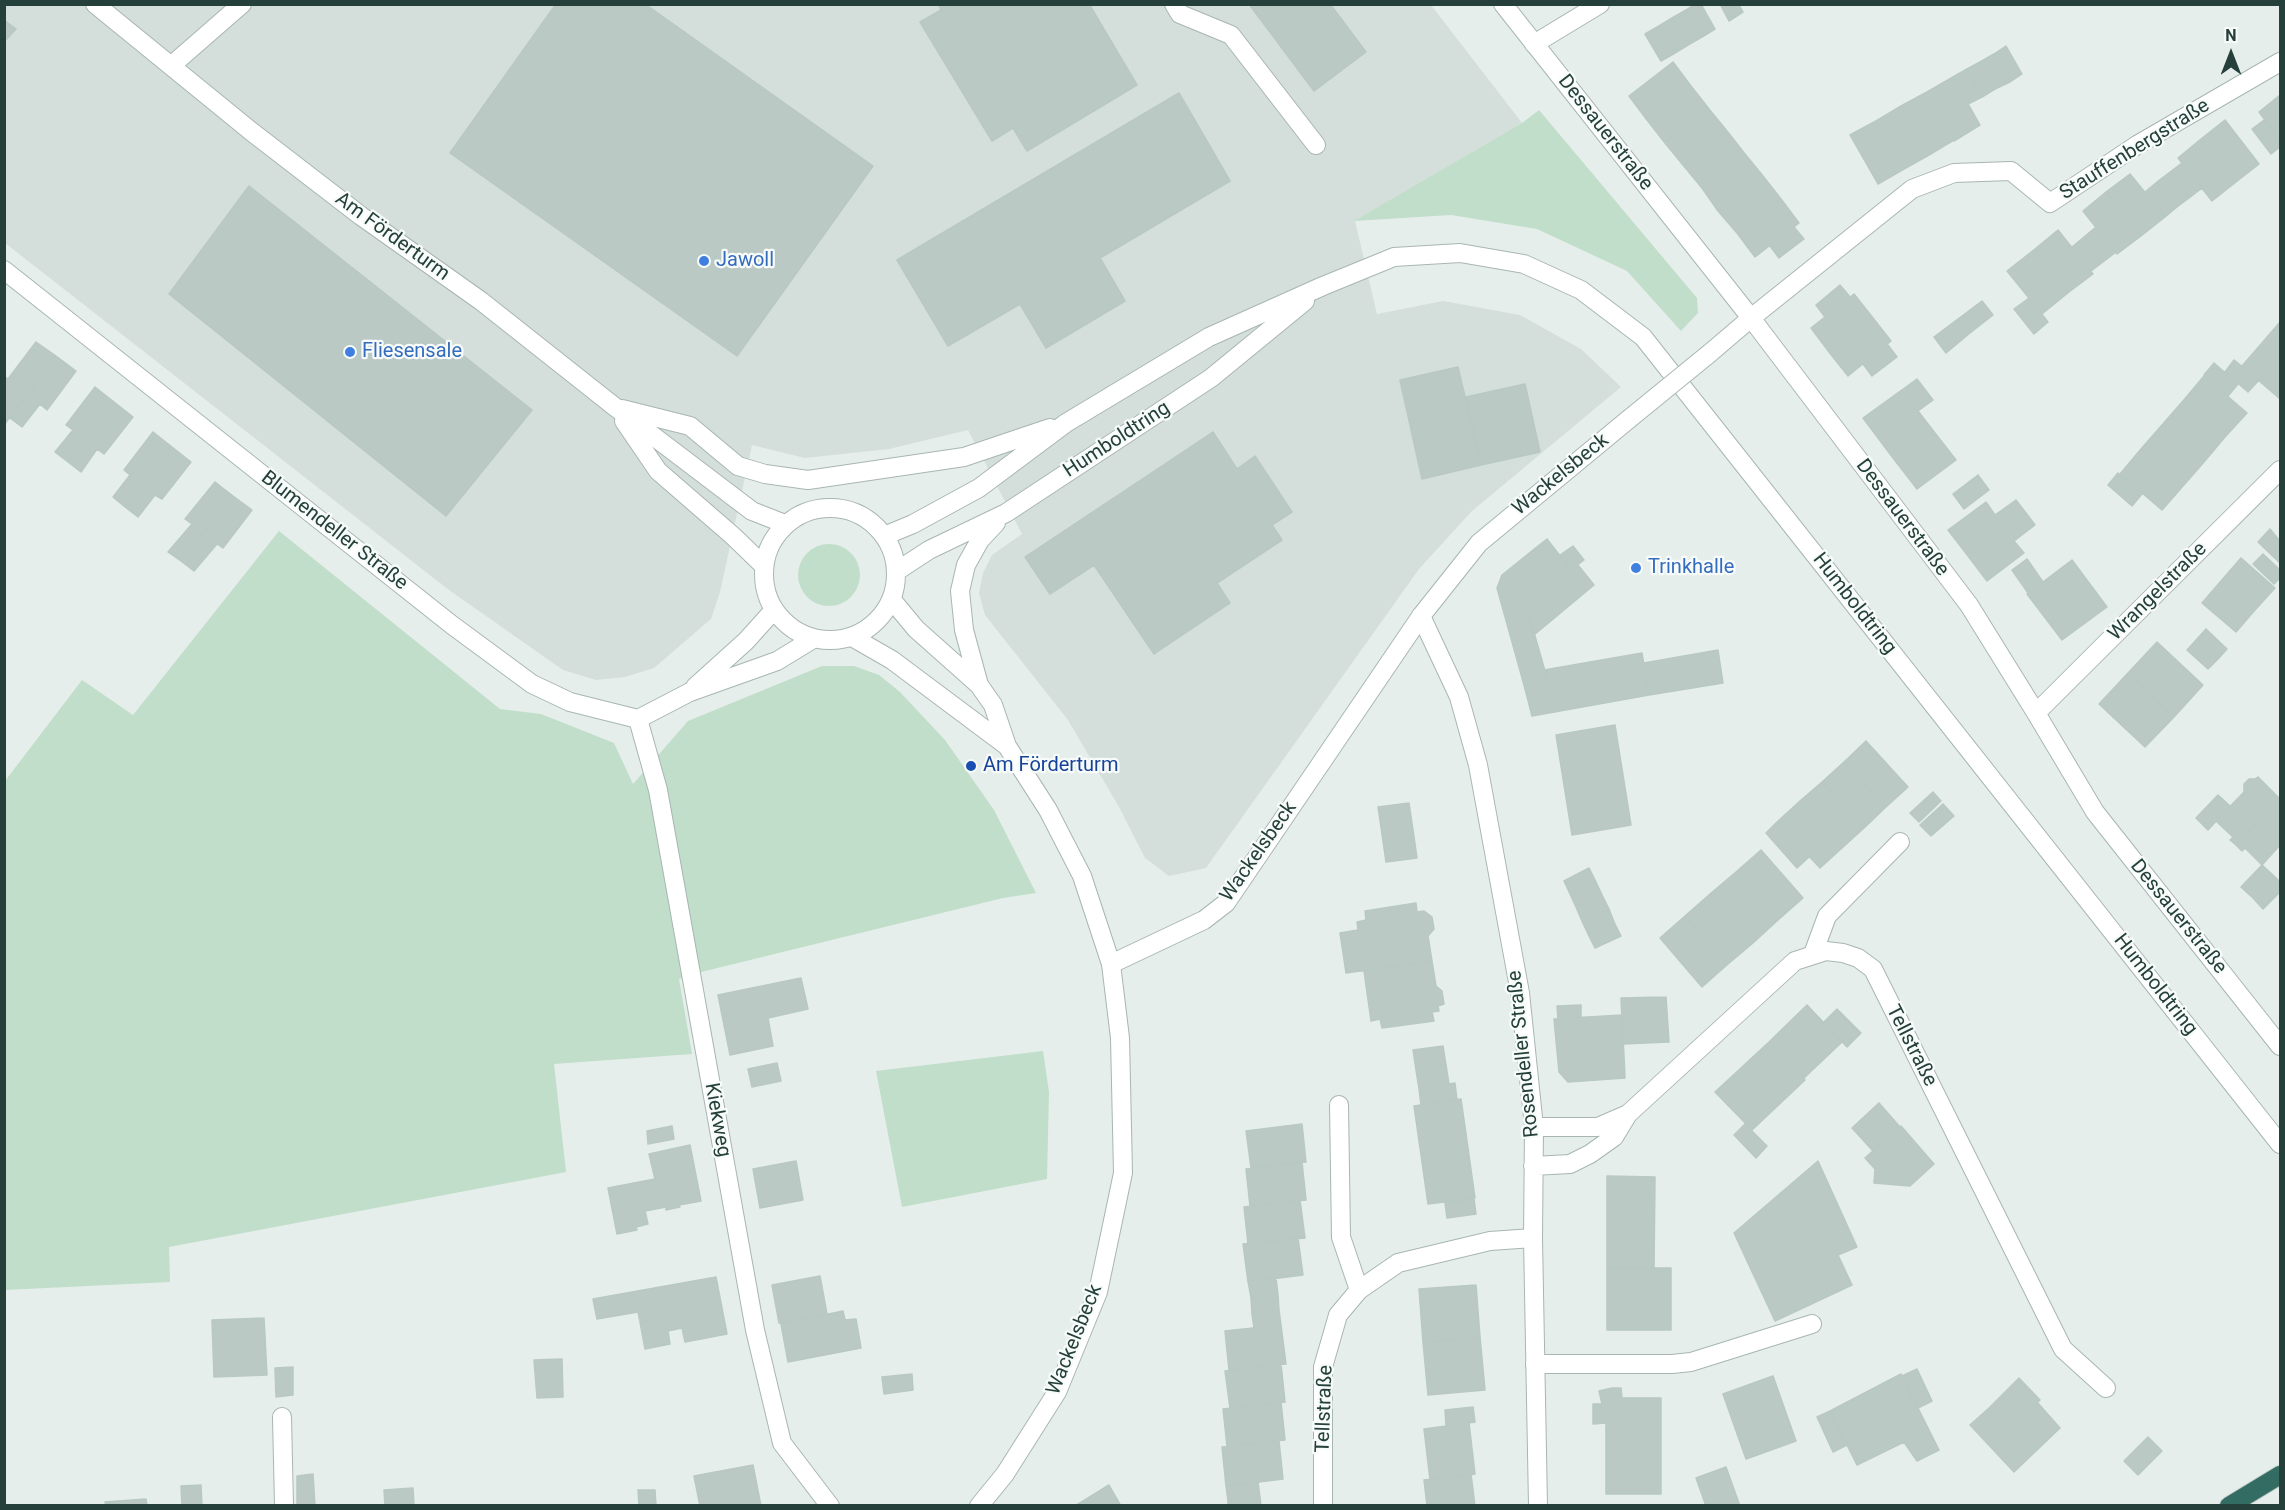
<!DOCTYPE html>
<html>
<head>
<meta charset="utf-8">
<style>
  body { margin:0 }
  #map { position:relative; width:2285px; height:1510px; overflow:hidden; background:#e6eeeb; font-family:Roboto,sans-serif }
  canvas { display:block }
  .frame { position:absolute; inset:0; border:6px solid #25403a; pointer-events:none }
  .north { position:absolute; left:2201px; top:24px; width:60px; height:60px; -webkit-text-stroke:4px #f7fbf9; paint-order:stroke; rotate:0deg; font-size:16px; font-weight:700; line-height:24px; text-align:center; color:#25403a }
  .north::after { content:''; display:block; margin:auto; width:21px; height:27px; background:#25403a; clip-path:polygon(50% 0,100% 100%,50% 72%,0 100%) }
</style>
</head>
<body>
<div id="map">
<canvas width="2285" height="1510"></canvas>
<div class="frame"></div>
<div class="north">N</div>
</div>
<script>
const context = document.querySelector('canvas').getContext('2d');
context.lineJoin = 'round';
function fill(path, color) {
  context.fillStyle = color;
  context.fill(path, 'evenodd');
}
function toPath(rows) {
  const path = new Path2D();
  for (const r of rows) {
    if (r.length === 3) {
      path.moveTo(r[0] + r[2], r[1]);
      path.arc(r[0], r[1], r[2], 0, 2 * Math.PI);
      continue;
    }
    path.moveTo(r[0], r[1]);
    for (let i = 2; i < r.length; i += 2) path.lineTo(r[i], r[i + 1]);
  }
  return path;
}
function strokePath(path, color, width, dash) {
  context.strokeStyle = color;
  context.lineWidth = width;
  context.lineCap = dash ? 'butt' : 'round';
  context.setLineDash(dash || []);
  context.stroke(path);
}
function drawText(font, color, halo, rows, align = 'center') {
  context.font = font + ' Roboto,sans-serif';
  context.lineWidth = 4.5;
  context.setLineDash([]);
  context.textBaseline = 'middle';
  context.strokeStyle = halo;
  context.fillStyle = color;
  for (const [text, x, y, turn = 0] of rows) {
    context.save();
    context.translate(x, y);
    context.rotate((+turn || 0) * Math.PI / 180);
    context.textAlign = isNaN(turn) ? turn : align;
    if (halo) context.strokeText(text, 0, 0);
    context.fillText(text, 0, 0);
    context.restore();
  }
}
const built = toPath([
  [4,5,1431,5,1522,123,1355,221,1377,314,1443,301,1520,315,1581,349,1621,387,1472,511,1419,569,1206,868,1169,876,1145,858,1119,807,1068,720,985,615,979,593,983,573,992,555,1022,534,968,430,889,449,805,458,752,445,720,592,711,619,654,668,625,677,596,680,563,670,449,590,5,243]
]);
const green = toPath([
  [1539,110,1697,298,1698,313,1681,331,1627,271,1537,229,1451,215,1354,221,1522,123],
  [279,531,500,709,541,714,614,743,633,784,688,721,822,666,854,666,879,675,900,692,945,740,994,810,1036,893,1003,898,697,973,679,979,692,1054,554,1064,566,1172,169,1247,170,1282,5,1290,5,781,82,680,133,715],
  [829,575,31],
  [1043,1051,1049,1092,1047,1179,902,1207,876,1071]
]);
const building = toPath([
  [556,4,645,4,873,166,737,356,450,153,556,4],
  [938,4,1089,4,1137,85,1027,151,1013,128,992,141,920,22,941,10,938,4],
  [1249,4,1330,4,1366,52,1314,91,1249,4],
  [1695,4,1701,4,1715,29,1702,37,1686,10,1695,4],
  [1720,4,1738,4,1743,12,1729,21,1720,4],
  [1686,10,1702,37,1688,45,1672,18,1686,10],
  [1672,18,1688,45,1675,53,1659,26,1672,18],
  [4,20,16,29,4,42,4,20],
  [1659,26,1675,53,1661,61,1645,34,1659,26],
  [2006,46,2022,74,2010,82,1994,54,2006,46],
  [1994,54,2010,82,1995,89,1980,62,1994,54],
  [1673,62,1691,86,1647,120,1629,96,1673,62],
  [1980,62,1995,89,1982,97,1967,69,1980,62],
  [1967,69,1982,97,1968,104,1953,77,1967,69],
  [1953,77,1980,125,1954,141,1927,92,1953,77],
  [1691,86,1709,109,1665,143,1647,120,1691,86],
  [1927,92,1954,140,1929,155,1901,106,1927,92],
  [1179,93,1230,181,1100,258,1125,301,1046,348,1020,304,948,346,897,260,1179,93],
  [2280,95,2280,140,2259,112,2280,95],
  [1901,106,1929,155,1904,169,1876,121,1901,106],
  [1709,109,1727,131,1683,165,1665,143,1709,109],
  [2225,120,2259,164,2236,182,2201,139,2225,120],
  [2264,120,2280,140,2280,147,2271,154,2252,129,2264,120],
  [1876,121,1904,169,1878,184,1850,135,1876,121],
  [1727,131,1745,154,1702,188,1683,165,1727,131],
  [2201,139,2236,182,2212,201,2178,158,2201,139],
  [1745,154,1763,176,1718,211,1702,188,1745,154],
  [2182,163,2202,188,2189,198,2170,172,2182,163],
  [2170,172,2189,198,2177,207,2157,182,2170,172],
  [2130,174,2165,217,2141,236,2106,192,2130,174],
  [1763,176,1781,199,1737,233,1718,211,1763,176],
  [2157,182,2177,207,2165,217,2145,192,2157,182],
  [249,186,532,410,446,516,169,294,249,186],
  [2106,192,2141,236,2117,254,2083,211,2106,192],
  [1781,199,1799,223,1755,257,1737,233,1781,199],
  [1794,227,1804,239,1779,258,1770,246,1794,227],
  [2096,227,2116,252,2103,262,2084,237,2096,227],
  [2058,230,2093,274,2069,292,2035,249,2058,230],
  [2084,237,2103,262,2091,271,2072,247,2084,237],
  [2035,249,2069,292,2042,314,2007,271,2035,249],
  [1840,285,1850,297,1825,317,1816,305,1840,285],
  [1854,294,1873,318,1829,352,1811,328,1854,294],
  [2029,298,2048,322,2034,334,2014,309,2029,298],
  [1982,301,1993,315,1970,333,1958,319,1982,301],
  [1873,318,1891,341,1848,376,1829,352,1873,318],
  [1958,319,1970,333,1946,353,1934,337,1958,319],
  [2280,322,2280,359,2262,343,2280,322],
  [36,342,56,356,4,425,4,376,8,379,36,342],
  [2262,343,2280,359,2280,399,2242,366,2262,343],
  [1888,345,1897,357,1872,376,1863,364,1888,345],
  [56,356,76,371,47,410,40,404,22,427,10,418,56,356],
  [2234,360,2259,380,2248,392,2225,372,2234,360],
  [2214,363,2238,384,2228,396,2204,375,2214,363],
  [1458,367,1481,465,1422,479,1400,380,1458,367],
  [2204,376,2247,413,2225,437,2183,401,2204,376],
  [1917,379,1933,400,1918,411,1928,424,1890,454,1863,418,1917,379],
  [1525,384,1540,452,1481,465,1466,397,1525,384],
  [95,387,114,402,68,462,55,452,73,430,66,425,95,387],
  [2183,401,2225,437,2204,462,2162,425,2183,401],
  [114,402,133,417,104,454,97,449,81,472,68,462,114,402],
  [1928,424,1956,460,1917,489,1890,454,1928,424],
  [2162,425,2204,462,2183,486,2141,449,2162,425],
  [153,432,172,447,125,507,113,497,130,475,124,470,153,432],
  [1213,432,1237,469,1255,456,1292,512,1272,525,1282,540,1217,583,1230,603,1154,654,1094,565,1050,594,1025,557,1213,432],
  [172,447,191,462,162,499,155,495,138,517,125,507,172,447],
  [2141,449,2183,486,2162,510,2120,474,2141,449],
  [2118,473,2142,494,2132,506,2108,485,2118,473],
  [1978,475,1989,490,1964,509,1953,494,1978,475],
  [215,482,233,496,181,561,168,552,192,524,185,519,215,482],
  [233,496,252,510,223,548,217,544,194,571,181,561,233,496],
  [2016,500,2026,513,1968,556,1948,530,1986,502,1995,515,2016,500],
  [2026,513,2035,525,2014,541,2024,553,1987,581,1968,556,2026,513],
  [2270,529,2280,541,2280,563,2258,542,2270,529],
  [1547,539,1571,570,1557,581,1533,550,1547,539],
  [1573,546,1584,560,1571,570,1560,555,1573,546],
  [1533,550,1557,581,1559,581,1527,608,1547,678,1524,685,1497,588,1502,575,1533,550],
  [2263,554,2280,570,2280,578,2274,584,2253,564,2263,554],
  [2241,558,2275,588,2255,610,2221,581,2241,558],
  [2027,559,2043,582,2028,593,2012,570,2027,559],
  [2072,560,2107,607,2062,640,2027,594,2072,560],
  [1578,565,1594,585,1534,635,1527,608,1578,565],
  [2221,581,2255,610,2236,632,2202,603,2221,581],
  [2206,629,2227,649,2218,659,2197,639,2206,629],
  [2197,639,2218,659,2208,669,2187,650,2197,639],
  [2157,642,2203,685,2174,717,2128,673,2157,642],
  [1718,650,1723,683,1649,695,1644,663,1718,650],
  [1642,653,1649,695,1532,716,1524,685,1547,678,1544,670,1642,653],
  [2128,673,2174,717,2145,747,2099,704,2128,673],
  [1615,725,1631,825,1572,835,1556,735,1615,725],
  [1866,741,1908,787,1886,807,1844,762,1866,741],
  [1844,762,1886,807,1864,828,1822,782,1844,762],
  [2258,777,2280,799,2236,845,2230,840,2233,837,2216,821,2244,792,2244,784,2249,779,2255,779,2258,777],
  [1822,782,1864,828,1842,848,1800,801,1822,782],
  [1933,792,1941,801,1919,822,1910,813,1933,792],
  [2218,795,2230,806,2208,830,2196,818,2218,795],
  [2280,799,2280,845,2262,865,2245,848,2242,851,2236,845,2280,799],
  [1800,801,1842,848,1820,868,1777,822,1800,801],
  [1409,803,1414,837,1383,841,1378,807,1409,803],
  [1943,804,1954,816,1931,836,1920,825,1943,804],
  [1777,822,1809,857,1797,868,1766,833,1777,822],
  [1414,837,1417,858,1386,862,1383,841,1414,837],
  [1761,850,1803,898,1778,920,1736,872,1761,850],
  [2262,865,2273,875,2253,898,2241,887,2262,865],
  [1589,868,1596,882,1570,894,1564,881,1589,868],
  [1736,872,1778,920,1753,943,1710,894,1736,872],
  [2274,876,2280,882,2280,892,2263,909,2253,898,2274,876],
  [1596,882,1602,895,1576,907,1570,894,1596,882],
  [1710,894,1753,943,1728,964,1685,916,1710,894],
  [1602,895,1609,909,1582,921,1576,907,1602,895],
  [1416,903,1417,912,1424,911,1432,917,1434,929,1428,936,1432,961,1346,973,1340,933,1358,930,1357,922,1366,920,1365,911,1416,903],
  [1609,909,1614,922,1588,934,1582,921,1609,909],
  [1685,916,1728,964,1702,987,1660,938,1685,916],
  [1614,922,1621,936,1595,948,1588,934,1614,922],
  [1432,961,1436,986,1442,991,1444,1004,1438,1006,1439,1011,1432,1012,1434,1021,1382,1028,1380,1019,1371,1021,1364,971,1432,961],
  [801,978,808,1009,768,1018,773,1046,730,1055,718,995,801,978],
  [1666,997,1669,1042,1623,1044,1621,998,1666,997],
  [1581,1005,1581,1018,1558,1019,1557,1006,1581,1005],
  [1807,1005,1842,1042,1804,1078,1769,1042,1807,1005],
  [1837,1009,1861,1033,1847,1047,1824,1022,1837,1009],
  [1622,1015,1625,1078,1568,1082,1559,1072,1554,1019,1622,1015],
  [1769,1042,1805,1080,1752,1130,1715,1092,1769,1042],
  [1443,1046,1446,1065,1416,1070,1413,1050,1443,1046],
  [777,1063,781,1081,752,1087,748,1069,777,1063],
  [1446,1065,1449,1084,1419,1089,1416,1070,1446,1065],
  [1455,1083,1457,1100,1421,1105,1419,1089,1455,1083],
  [1461,1099,1468,1148,1421,1155,1414,1106,1461,1099],
  [1879,1103,1900,1127,1873,1151,1852,1128,1879,1103],
  [1302,1124,1306,1162,1251,1168,1246,1131,1302,1124],
  [1745,1124,1767,1146,1756,1158,1734,1135,1745,1124],
  [672,1126,674,1139,648,1144,647,1131,672,1126],
  [1901,1126,1934,1164,1910,1186,1874,1183,1875,1169,1865,1158,1901,1126],
  [690,1145,701,1201,679,1205,680,1207,666,1210,666,1207,645,1211,648,1224,636,1227,637,1230,617,1234,608,1188,655,1179,649,1154,690,1145],
  [1468,1148,1475,1198,1428,1204,1421,1155,1468,1148],
  [796,1161,803,1200,760,1208,753,1169,796,1161],
  [1818,1161,1857,1247,1838,1255,1852,1285,1775,1321,1734,1233,1818,1161],
  [1302,1162,1306,1200,1250,1206,1246,1169,1302,1162],
  [1607,1176,1655,1177,1654,1268,1607,1268,1607,1176],
  [1474,1199,1476,1214,1447,1218,1445,1203,1474,1199],
  [1300,1200,1305,1238,1248,1244,1244,1207,1300,1200],
  [1298,1238,1303,1275,1248,1282,1243,1244,1298,1238],
  [1607,1268,1671,1268,1671,1330,1607,1330,1607,1268],
  [820,1276,827,1314,779,1323,772,1285,820,1276],
  [716,1277,727,1334,685,1342,682,1328,668,1331,666,1318,640,1322,638,1312,597,1319,593,1299,716,1277],
  [1276,1278,1278,1295,1251,1298,1248,1281,1276,1278],
  [1476,1285,1480,1337,1423,1342,1419,1289,1476,1285],
  [1278,1295,1279,1310,1252,1314,1251,1298,1278,1295],
  [1279,1310,1281,1325,1254,1328,1252,1314,1279,1310],
  [843,1311,845,1320,856,1319,861,1348,788,1362,781,1324,843,1311],
  [264,1318,267,1375,214,1377,212,1320,264,1318],
  [666,1318,670,1344,645,1349,640,1322,666,1318],
  [1281,1325,1286,1364,1229,1370,1225,1331,1281,1325],
  [1480,1337,1485,1390,1428,1395,1423,1342,1480,1337],
  [562,1359,563,1397,537,1398,534,1360,562,1359],
  [1281,1364,1285,1402,1230,1408,1225,1371,1281,1364],
  [293,1367,293,1395,276,1397,275,1368,293,1367],
  [1917,1369,1932,1401,1918,1408,1902,1376,1917,1369],
  [912,1374,913,1390,884,1394,882,1377,912,1374],
  [1901,1374,1939,1450,1917,1461,1904,1442,1857,1465,1830,1411,1901,1374],
  [1773,1376,1796,1441,1746,1459,1723,1394,1773,1376],
  [2019,1378,2040,1400,2009,1429,1989,1408,2019,1378],
  [1612,1388,1621,1388,1622,1398,1661,1398,1661,1494,1606,1494,1606,1423,1593,1424,1593,1404,1602,1404,1599,1391,1612,1388],
  [1281,1402,1285,1440,1227,1446,1223,1409,1281,1402],
  [2037,1402,2060,1428,2014,1472,1970,1425,1989,1408,2009,1429,2037,1402],
  [1473,1407,1475,1422,1446,1426,1445,1410,1473,1407],
  [1830,1411,1847,1445,1833,1452,1817,1417,1830,1411],
  [1469,1423,1475,1474,1430,1480,1424,1429,1469,1423],
  [2148,1437,2162,1451,2138,1475,2124,1461,2148,1437],
  [1279,1441,1283,1479,1226,1486,1222,1447,1279,1441],
  [753,1465,761,1506,700,1506,694,1476,753,1465],
  [1726,1467,1740,1506,1706,1506,1696,1478,1726,1467],
  [313,1474,315,1506,297,1506,297,1476,313,1474],
  [1471,1474,1475,1506,1427,1506,1424,1480,1471,1474],
  [1258,1482,1260,1497,1228,1500,1226,1486,1258,1482],
  [201,1485,202,1506,182,1506,181,1486,201,1485],
  [1109,1485,1121,1506,1075,1506,1109,1485],
  [413,1488,414,1506,385,1506,384,1490,413,1488],
  [638,1490,655,1490,656,1506,639,1506,638,1490],
  [1260,1497,1261,1506,1228,1506,1228,1500,1260,1497],
  [146,1499,147,1506,106,1506,105,1502,146,1499]
]);
const service = toPath([
  [1174,4,1180,14,1231,35,1316,145],
  [1813,954,1827,916,1900,842],
  [1339,1105,1341,1237,1359,1290],
  [1535,1364,1672,1364,1691,1362,1812,1324],
  [282,1417,284,1506]
]);
const minor = toPath([
  [1534,44,1600,4],
  [2280,62,2137,145,2050,203,2011,171,1954,173,1912,189,1751,318,1969,605,2036,713,2095,812,2280,1046],
  [172,65,242,4],
  [4,270,452,625,532,684,570,702,638,719,690,692,777,661,813,639],
  [1421,616,1459,697,1478,765,1520,993,1534,1127,1533,1238,1538,1506],
  [695,687,746,641,773,611],
  [2036,713,2280,470],
  [638,719,658,790,755,1330,782,1443,830,1506],
  [1628,1114,1795,961,1826,951,1843,953,1858,958,1873,969,2063,1349,2106,1388],
  [1533,1166,1570,1164,1590,1154,1614,1137,1628,1114,1598,1127,1534,1127],
  [1323,1506,1323,1367,1338,1315,1359,1290,1398,1263,1490,1241,1533,1238]
]);
const tertiary = toPath([
  [95,4,252,132,361,216,481,301,615,407,752,511,785,524],
  [1503,4,1751,318,1710,353],
  [622,409,690,426,738,466,765,474,808,480,964,457,1050,428],
  [624,421,658,471,733,536,763,565],
  [830,574,66],
  [884,536,913,524,979,488,1066,423,1209,337,1323,286,1394,257,1460,253,1524,264,1581,290,1643,337,2280,1144],
  [897,571,929,550,1006,513,1211,378,1305,301],
  [892,600,916,629,979,685,993,705,1007,746,1048,810,1082,876,1111,964,1120,1038,1123,1173,1098,1292,1057,1392,1005,1474,979,1506],
  [852,637,892,660,1007,746],
  [979,685,964,630,960,591,966,565,980,540,996,523],
  [1111,964,1204,920,1226,903,1421,616,1479,543,1629,419]
]);
const motorway = toPath([
  [2229,1506,2280,1475]
]);
const tertiaryBridge = toPath([
  [1629,419,1710,353]
]);
const markers = [
  [704,261,6,"#3f7fe0"],
  [350,352,6,"#3f7fe0"],
  [1636,568,6,"#3f7fe0"],
  [971,766,6,"#1a4fb4"]
];
const streetNames = [
  ["Dessauerstraße",1605,133,52],
  ["Stauffenbergstraße",2135,150,-32],
  ["Am Förderturm",392,237,36],
  ["Humboldtring",1117,440,-33],
  ["Wackelsbeck",1561,475,-39],
  ["Dessauerstraße",1902,518,53],
  ["Blumendeller Straße",334,531,38],
  ["Wrangelstraße",2158,592,-45],
  ["Humboldtring",1854,604,52],
  ["Wackelsbeck",1259,852,-55],
  ["Dessauerstraße",2178,917,51],
  ["Humboldtring",2155,985,52],
  ["Tellstraße",1911,1046,63],
  ["Rosendeller Straße",1524,1054,-96],
  ["Kiekweg",717,1120,80],
  ["Wackelsbeck",1075,1340,-68],
  ["Tellstraße",1325,1409,-88]
];
const shopNames = [
  ["Jawoll",716,261],
  ["Fliesensale",362,352],
  ["Trinkhalle",1648,568]
];
const transitNames = [
  ["Am Förderturm",983,766]
];
fill(built, '#d4deda');
fill(green, '#c0dec9');
fill(building, '#bbc9c4');
strokePath(building, '#b8c8c2', 1.5);
strokePath(service, '#a8b6b2', 20);
strokePath(minor, '#a8b6b2', 20);
strokePath(tertiary, '#a8b6b2', 20);
strokePath(motorway, '#c2cac8', 20);
strokePath(service, '#fff', 18);
strokePath(minor, '#fff', 18);
strokePath(tertiary, '#fff', 18);
strokePath(motorway, '#326c62', 18);
strokePath(tertiaryBridge, '#a8b6b2', 20, []);
strokePath(tertiaryBridge, '#fff', 18);
for (const [x, y, r, color] of markers) {
  const dot = new Path2D();
  dot.arc(x, y, r, 0, 2 * Math.PI);
  context.fillStyle = color;
  context.fill(dot);
  strokePath(dot, '#f7fbf9', 2);
}
drawText('20px', '#25403a', '#f7fbf9', streetNames);
drawText('20px', '#366cbe', '#f7fbf9', shopNames, 'left');
drawText('20px', '#164399', '#f7fbf9', transitNames, 'left');
</script>
</body>
</html>
